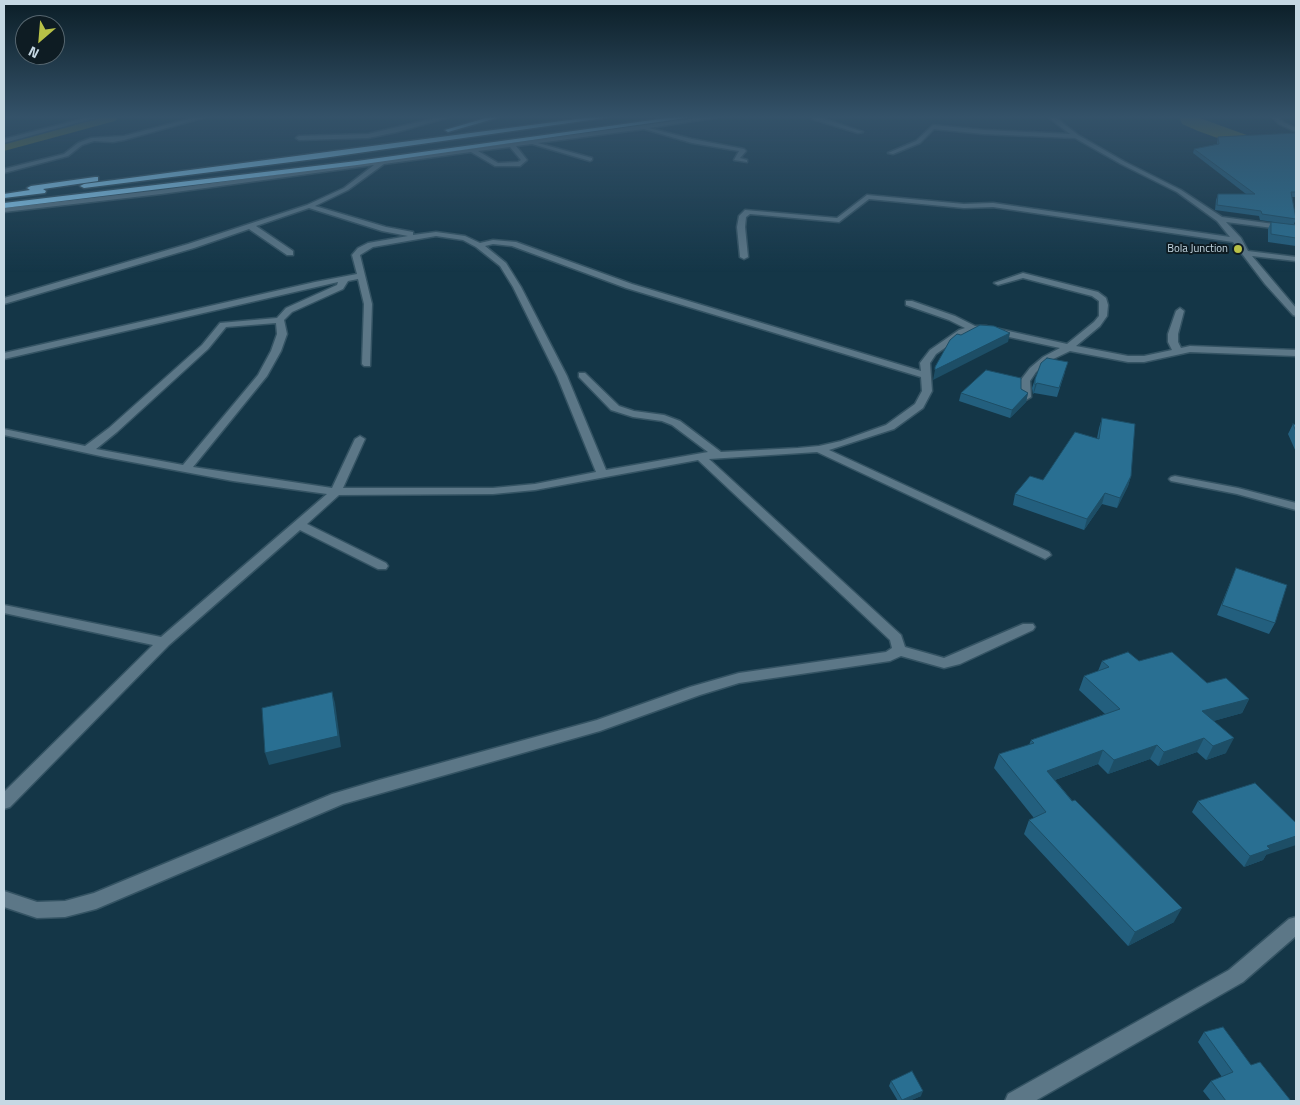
<!DOCTYPE html>
<html>
<head>
<meta charset="utf-8">
<style>
  body { margin:0 }
  #map { position:relative; width:1300px; height:1105px; overflow:hidden; background:#143647; font-family:"Titillium Web",sans-serif }
  canvas { display:block }
  .frame { position:absolute; inset:0; border:5px solid #c5d8e3; pointer-events:none }
  .north { position:absolute; left:15px; top:15px; width:50px; height:50px; box-sizing:border-box; background:#0e1c23; border:1px solid #576770; border-radius:50%; rotate:207deg; font-size:14px; font-weight:700; line-height:20px; text-align:center; color:#c5d8e3 }
  .north::after { content:''; display:block; margin:auto; width:18px; height:22px; background:#b8c147; clip-path:polygon(50% 0,100% 100%,50% 72%,0 100%) }
</style>
</head>
<body>
<div id="map">
<canvas width="1300" height="1105"></canvas>
<div class="frame"></div>
<div class="north">N</div>
</div>
<script>
const context = document.querySelector('canvas').getContext('2d');
context.lineJoin = 'round';
function toPath(rows) {
  const path = new Path2D();
  for (const r of rows) {
    path.moveTo(r[0], r[1]);
    for (let i = 2; i < r.length; i += 2) path.lineTo(r[i], r[i + 1]);
  }
  return path;
}
function fill(path, color) {
  context.fillStyle = color;
  context.fill(path, 'evenodd');
}
function strokePath(path, color, width, dash) {
  context.strokeStyle = color;
  context.lineWidth = width;
  context.lineCap = dash ? 'butt' : 'round';
  context.setLineDash(dash || []);
  context.stroke(path);
}
function drawText(font, color, halo, rows, align = 'center') {
  context.font = font + ' "Titillium Web",sans-serif';
  context.lineWidth = 4;
  context.setLineDash([]);
  context.textBaseline = 'middle';
  context.strokeStyle = halo;
  context.fillStyle = color;
  for (const [text, x, y, turn = 0] of rows) {
    context.save();
    context.translate(x, y);
    context.rotate((+turn || 0) * Math.PI / 180);
    context.textAlign = isNaN(turn) ? turn : align;
    if (halo) context.strokeText(text, 0, 0);
    context.fillText(text, 0, 0);
    context.restore();
  }
}
const river = toPath([
  [88,117,118,117,115,121,4,151,4,139,88,117],
  [1179,117,1197,117,1296,153,1296,166,1198,131,1182,124,1179,117]
]);
const minor = toPath([
  [89,117,99,117,4,143,4,139,89,117],
  [196,117,206,117,124,140,113,142,94,141,82,145,68,156,4,173,4,169,64,154,78,143,91,138,124,136,196,117],
  [440,117,450,117,397,132,368,138,299,140,296,138,299,136,368,134,440,117],
  [704,117,720,117,649,128,692,139,744,149,746,151,740,158,747,160,747,162,734,160,739,151,692,143,644,129,538,143,592,158,592,160,590,161,532,144,516,146,527,160,520,166,495,166,471,152,384,164,348,190,315,206,386,227,413,232,413,235,436,232,465,236,480,243,493,240,516,242,632,284,921,371,920,363,930,350,959,330,965,328,949,320,906,305,906,301,912,301,955,316,975,326,986,326,1067,344,1094,322,1099,316,1099,301,1092,296,1023,278,998,285,994,283,1023,273,1098,292,1106,298,1108,305,1107,316,1100,326,1076,346,1128,356,1144,356,1172,350,1168,342,1168,334,1176,311,1180,308,1184,311,1178,334,1178,342,1181,348,1190,346,1296,350,1296,356,1190,352,1144,362,1128,362,1070,351,1049,361,1036,372,1030,381,1031,397,1026,400,1021,397,1020,381,1030,368,1043,357,1060,348,986,332,973,332,965,334,936,354,930,363,932,391,923,408,894,429,829,450,1049,552,1051,555,1045,559,817,452,709,459,901,635,905,647,944,658,1023,624,1033,624,1035,627,1033,630,960,664,944,668,901,656,890,661,739,683,700,695,600,731,343,804,96,909,65,917,37,918,4,907,4,891,37,902,65,901,94,893,332,794,379,780,597,720,690,687,739,673,886,652,892,648,890,640,698,460,535,490,493,494,339,495,307,524,386,563,388,566,386,569,378,569,300,530,169,645,10,807,4,809,4,792,153,645,4,613,4,605,161,637,327,494,233,481,105,457,4,435,4,429,85,446,109,428,202,345,220,323,277,318,286,308,337,285,338,282,4,359,4,353,315,282,357,274,352,255,358,248,368,243,408,236,382,231,309,208,256,226,293,251,293,255,287,255,249,229,194,248,4,304,4,298,188,244,307,205,344,188,374,165,161,194,4,212,4,208,161,190,704,117],
  [510,147,521,160,518,162,498,163,478,151,510,147],
  [436,236,463,240,476,247,500,266,513,287,557,376,596,472,535,484,493,488,343,488,365,439,360,436,355,439,332,488,193,467,267,376,281,351,287,334,284,320,292,312,343,289,348,281,358,279,364,304,362,364,364,366,370,366,372,304,360,255,373,247,436,236],
  [493,244,512,246,626,288,921,377,922,391,915,404,886,425,841,441,819,446,798,448,721,452,680,421,664,415,634,411,619,406,585,373,579,373,579,377,611,410,633,417,662,421,672,425,708,452,606,470,567,376,521,287,506,263,485,246,493,244],
  [276,323,277,334,271,351,258,375,183,465,96,449,117,432,208,349,226,327,276,323],
  [812,117,819,117,863,132,858,133,812,119,812,117],
  [1048,117,1055,117,1078,135,1125,162,1181,190,1222,217,1296,227,1296,231,1226,222,1241,238,1248,251,1296,257,1296,261,1252,256,1296,308,1296,316,1293,315,1265,284,1233,242,993,207,964,208,869,199,839,222,750,214,746,217,745,227,748,257,744,259,740,257,737,227,739,216,745,210,837,218,867,195,964,204,993,203,1230,237,1217,221,1177,192,1121,164,1075,138,984,134,934,129,920,143,893,154,888,153,916,141,933,125,984,130,1070,134,1048,117],
  [1272,117,1278,117,1283,122,1296,128,1296,132,1279,124,1272,117],
  [1175,476,1238,488,1296,503,1296,510,1237,494,1171,481,1169,479,1171,477,1175,476],
  [1296,917,1296,936,1243,982,1035,1101,1005,1101,1008,1094,1229,970,1289,919,1296,917]
]);
const highway = toPath([
  [489,117,500,117,448,132,445,130,489,117],
  [592,117,611,117,323,158,84,188,80,186,84,184,592,117],
  [674,117,693,117,357,165,4,208,4,203,357,161,674,117],
  [95,177,98,177,98,181,43,189,46,191,45,193,4,198,4,194,30,190,27,188,31,186,95,177]
]);
const wall = toPath([
  [1296,133,1296,197,1292,197,1296,219,1294,224,1296,225,1296,246,1268,242,1268,229,1271,222,1280,223,1260,220,1259,216,1215,210,1216,200,1218,194,1246,194,1193,153,1194,149,1217,144,1217,142,1218,137],
  [1065,372,1057,397,1034,393,1033,394,1032,388,1035,379],
  [1021,389,1028,393,1026,402,1010,418,959,401,961,393],
  [1102,418,1131,476,1128,486,1117,508,1102,504,1084,530,1013,505,1015,494,1043,480,1097,438,1099,428],
  [1293,424,1296,425,1296,452,1288,434],
  [1236,568,1275,623,1269,634,1217,615],
  [1102,661,1139,661,1207,683,1249,699,1242,713,1213,721,1226,753,1206,760,1197,752,1158,766,1150,759,1108,774,1098,764,1055,780,1174,922,1128,946,1024,834,1029,820,1034,818,994,768,999,754,1029,745,1031,740,1105,714,1079,690,1084,676,1098,671],
  [1198,801,1266,855,1263,860,1244,867,1192,812],
  [1204,1032,1251,1065,1291,1101,1211,1101,1203,1091,1211,1081,1222,1077,1198,1042],
  [891,1081,921,1096,909,1101,898,1101,889,1086]
]);
const shadedWall = toPath([
  [1010,333,1008,342,933,380,935,370],
  [1037,383,1034,393,1033,394,1035,385],
  [1028,393,1026,402,1010,418,1012,410],
  [1131,476,1128,486,1117,508,1120,498],
  [1105,493,1102,504,1084,530,1087,519],
  [332,692,335,703,341,747,269,765,265,753],
  [1249,699,1242,713,1196,726,1202,711],
  [1204,738,1197,752,1158,766,1164,752],
  [1234,738,1226,753,1206,760,1213,746],
  [1157,745,1150,759,1108,774,1114,760],
  [1103,750,1098,764,1041,785,1047,771],
  [1296,836,1296,845,1266,855,1263,860,1244,867,1250,856,1267,846],
  [1182,908,1174,922,1128,946,1135,932],
  [923,1091,921,1096,909,1101,902,1101,902,1100]
]);
const building = toPath([
  [1296,133,1296,192,1291,192,1296,219,1262,214,1261,211,1217,205,1218,194,1255,194,1194,149,1219,144,1218,137,1296,133],
  [1271,222,1296,225,1296,238,1271,234,1271,222],
  [980,325,994,326,1010,333,935,370,935,367,950,340,957,334,961,335,980,325],
  [1047,358,1068,362,1059,388,1037,383,1035,385,1035,379,1041,363,1047,358],
  [986,370,1021,378,1021,389,1028,393,1012,410,961,393,986,370],
  [1102,418,1135,424,1131,476,1120,498,1105,493,1087,519,1015,494,1030,476,1043,480,1075,432,1099,439,1102,418],
  [1293,424,1296,425,1296,432,1293,424],
  [1236,568,1287,585,1275,623,1222,605,1236,568],
  [1128,652,1139,661,1172,652,1207,683,1226,678,1249,699,1202,711,1234,738,1213,746,1204,738,1164,752,1157,745,1114,760,1103,750,1047,771,1072,801,1075,800,1182,908,1135,932,1029,820,1046,812,999,754,1034,743,1031,740,1120,709,1084,676,1109,667,1102,661,1128,652],
  [332,692,338,736,265,753,262,708,332,692],
  [1255,783,1296,823,1296,836,1267,846,1270,849,1250,856,1198,801,1255,783],
  [1223,1027,1251,1065,1260,1062,1291,1101,1226,1101,1211,1081,1233,1072,1204,1032,1223,1027],
  [912,1071,923,1091,902,1100,891,1081,912,1071]
]);
const markers = [
  [1238,249,5,"#b8c147"]
];
const farPoinames = [
  ["Bola Junction",1228,249]
];
fill(river, '#6c7131');
strokePath(minor, '#345363', 3);
strokePath(highway, '#345363', 3);
fill(minor, '#5c7787');
fill(highway, '#92d7fe');
fill(wall, '#235f7e');
fill(shadedWall, '#1d4e66');
fill(building, '#296f92');
strokePath(building, '#1d4e66', 1);
const sky = context.createLinearGradient(0, 0, 0, 272);
sky.addColorStop(0, '#0b1e27');
sky.addColorStop(0.43, '#345269');
sky.addColorStop(1, '#34526900');
context.fillStyle = sky;
context.fillRect(0, 0, 1300, 272);
for (const [x, y, r, color] of markers) {
  const dot = new Path2D();
  dot.arc(x, y, r, 0, 2 * Math.PI);
  context.fillStyle = color;
  context.fill(dot);
  strokePath(dot, '#0e1c23', 2);
}
drawText('11px', '#c5d8e3', '#0e1c23', farPoinames, 'right');
</script>
</body>
</html>
